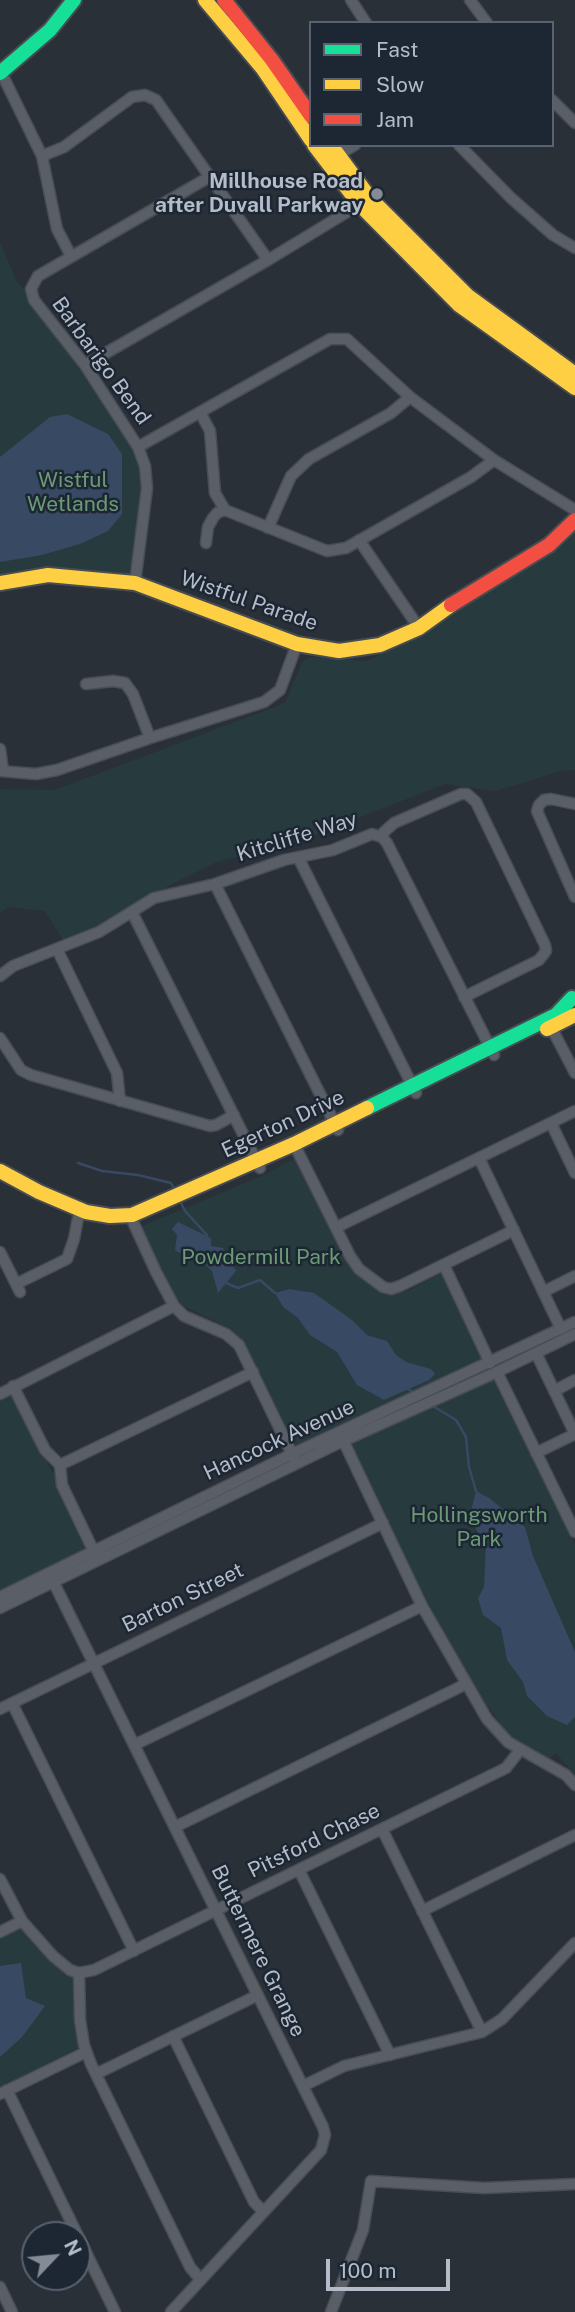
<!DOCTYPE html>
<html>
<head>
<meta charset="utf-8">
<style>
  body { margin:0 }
  #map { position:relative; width:575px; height:2312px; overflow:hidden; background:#2a3038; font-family:"Public Sans",sans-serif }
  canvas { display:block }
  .legend { position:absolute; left:309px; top:21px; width:245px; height:126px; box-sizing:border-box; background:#1d2633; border:2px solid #59626f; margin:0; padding:9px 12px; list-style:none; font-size:21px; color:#b4bcc9 }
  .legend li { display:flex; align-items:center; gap:14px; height:35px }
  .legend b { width:35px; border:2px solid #59626f }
  .north { position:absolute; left:21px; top:2221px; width:70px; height:70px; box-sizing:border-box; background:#1d2633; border:2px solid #59626f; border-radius:50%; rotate:64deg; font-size:19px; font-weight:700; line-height:28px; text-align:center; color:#b4bcc9 }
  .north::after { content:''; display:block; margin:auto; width:24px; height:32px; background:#848b96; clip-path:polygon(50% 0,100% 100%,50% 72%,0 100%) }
  .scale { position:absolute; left:326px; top:2259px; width:124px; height:32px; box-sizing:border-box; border:4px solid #b4bcc9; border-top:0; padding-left:9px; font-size:21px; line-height:24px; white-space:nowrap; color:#b4bcc9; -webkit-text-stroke:5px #1d2633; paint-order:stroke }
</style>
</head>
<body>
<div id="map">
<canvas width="575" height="2312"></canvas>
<ul class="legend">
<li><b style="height:9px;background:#16e098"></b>Fast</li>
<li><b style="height:9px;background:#ffcf43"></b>Slow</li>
<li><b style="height:9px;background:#f24e42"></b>Jam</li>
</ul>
<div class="north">N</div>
<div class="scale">100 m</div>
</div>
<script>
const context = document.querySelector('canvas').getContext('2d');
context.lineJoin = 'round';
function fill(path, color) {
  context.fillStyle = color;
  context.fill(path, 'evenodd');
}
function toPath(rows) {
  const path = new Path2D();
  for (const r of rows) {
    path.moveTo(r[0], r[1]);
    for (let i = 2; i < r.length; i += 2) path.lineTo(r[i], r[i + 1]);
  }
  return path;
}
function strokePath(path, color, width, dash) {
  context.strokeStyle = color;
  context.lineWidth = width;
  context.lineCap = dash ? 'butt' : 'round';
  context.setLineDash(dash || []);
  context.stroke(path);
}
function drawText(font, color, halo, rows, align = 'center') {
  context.font = font + ' "Public Sans",sans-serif';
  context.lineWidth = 5;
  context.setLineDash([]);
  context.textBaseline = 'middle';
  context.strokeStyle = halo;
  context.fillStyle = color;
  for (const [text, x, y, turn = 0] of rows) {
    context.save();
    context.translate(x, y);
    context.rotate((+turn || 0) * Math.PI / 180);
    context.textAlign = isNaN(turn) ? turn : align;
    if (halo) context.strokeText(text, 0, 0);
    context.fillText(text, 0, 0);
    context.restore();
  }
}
const green = toPath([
  [0,242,16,280,85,365,145,467,134,583,46,575,0,583],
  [575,533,575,770,561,771,496,791,445,784,277,850,219,861,174,883,67,947,45,911,8,907,0,913,0,789,55,790,285,703,302,662,311,657,367,661,419,637,466,604,564,544],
  [296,1158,347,1262,357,1275,375,1289,389,1295,407,1291,441,1273,482,1361,294,1448,240,1337,230,1328,183,1306,171,1290,140,1227,264,1175],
  [493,1378,575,1544,575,1775,556,1753,550,1758,530,1751,508,1735,470,1680,414,1576,350,1444],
  [13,1390,52,1472,56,1474,86,1546,84,1550,5,1589,0,1589,0,1397],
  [22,1925,73,1976,80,2047,0,2088,0,1937]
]);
const water = toPath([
  [67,414,108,434,122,454,122,514,108,531,80,544,42,555,0,562,0,457,50,417],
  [178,1222,211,1238,211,1246,223,1248,231,1261,236,1271,218,1293,212,1271,190,1249,180,1253,175,1250,177,1235,172,1229],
  [289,1289,314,1293,352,1320,367,1335,387,1341,396,1355,406,1362,431,1369,435,1374,429,1380,384,1400,357,1385,337,1352,310,1335,298,1318,283,1307,275,1293],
  [476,1491,489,1498,525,1527,533,1556,575,1652,575,1717,567,1725,547,1716,527,1696,523,1682,507,1660,501,1628,483,1615,478,1598,484,1587,486,1544,469,1519],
  [21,1963,26,1998,45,2006,22,2037,0,2057,0,1966]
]);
const stream = toPath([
  [78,1163,102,1171,138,1175,171,1183,175,1190],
  [179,1199,185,1211,207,1235],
  [226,1283,238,1288,260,1280,275,1293],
  [408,1389,414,1393],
  [433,1406,456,1420,466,1437,469,1467,476,1491]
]);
const street = toPath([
  [351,0,366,23],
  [470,0,487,23],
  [1,72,42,156,57,229,71,256],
  [552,100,575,123],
  [459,145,511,198,553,235,575,248],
  [338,155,355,145],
  [42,156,64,147,132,97,145,95,156,100,268,260],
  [85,365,268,260,362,203],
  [200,412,210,431,215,493,225,510,327,551,346,548,471,477,494,460],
  [138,447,330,339,347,339,410,397,494,460,575,510],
  [268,528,291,476,309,459,391,413,410,397],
  [359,540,419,628],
  [206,543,208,527,213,518,217,513,225,510],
  [135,583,147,488,145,466,138,447,85,365,34,300,31,289,38,276,211,176],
  [86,684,113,681,125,683,133,694,150,738],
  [0,749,3,771],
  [0,771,36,774,57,770,150,738,264,702,280,690,297,644],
  [575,804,551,799,544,800,539,805,537,811,575,897],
  [382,837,384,832,394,823,461,794,467,794,476,802,545,945,546,951,539,960,464,997],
  [298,857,416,1093],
  [215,884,338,1130],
  [132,912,260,1168],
  [57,949,117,1073,120,1101],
  [0,976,13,966,99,932,154,898,215,884,284,860,333,850,372,834,382,837,387,843,494,1055],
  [551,1027,575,1073],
  [0,1038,21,1070,31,1075,210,1126,216,1125,234,1115],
  [551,1123,575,1173],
  [294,1144,350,1256,359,1269,383,1287,391,1289,400,1286,514,1230],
  [479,1158,561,1329],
  [132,1215,133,1222,156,1272,174,1306,184,1316,226,1334,239,1345,295,1460],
  [337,1227,575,1111],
  [0,1252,20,1292],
  [444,1265,490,1363],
  [16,1284,67,1259,74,1239,78,1218],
  [543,1292,575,1276],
  [536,1353,575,1434],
  [497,1372,575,1532],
  [13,1386,45,1450,60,1465],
  [554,1391,575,1380],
  [0,1394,174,1306],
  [341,1436,422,1606,487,1719,508,1742,566,1775,575,1785],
  [536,1453,575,1434],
  [60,1465,253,1372],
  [60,1465,62,1485,96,1556],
  [49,1573,323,2127,325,2135,321,2150,171,2312],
  [0,1597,292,1454,575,1322],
  [0,1608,343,1441,497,1372,575,1334],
  [12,1703,134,1951],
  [0,1709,383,1523],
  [134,1745,422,1606],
  [175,1827,466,1684],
  [382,1829,482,2032],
  [299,1870,390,2055],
  [0,1879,22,1921,53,1956,70,1970,79,1973,94,1970,506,1768,520,1750],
  [422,1911,575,1835],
  [0,1932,22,1921],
  [79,1973,80,2020,84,2045,91,2064,190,2267,200,2279],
  [173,2036,254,2202,263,2211],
  [96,2074,258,1995],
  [303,2086,344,2066,482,2032,502,2019,575,1943],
  [7,2090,115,2312],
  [0,2094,86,2052],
  [0,2287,12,2312],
  [331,2312,363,2230,371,2181,484,2188,575,2184]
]);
const fast = toPath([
  [0,73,50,30,74,0],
  [367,1108,556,1015,572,998]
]);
const slow = toPath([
  [205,0,263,69,311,140],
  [314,145,359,204,459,305,575,388],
  [331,145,370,198,468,296,575,374],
  [0,583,48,575,135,583,297,644,339,651,380,645,419,628,451,605],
  [547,1029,575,1015],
  [0,1171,39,1192,86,1212,110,1216,132,1215,294,1144,367,1108]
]);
const jam = toPath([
  [224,0,272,60,311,116],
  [451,605,549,545,575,520]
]);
const markers = [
  [377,194,7,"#848b96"]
];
const poiNames = [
  ["Millhouse Road",363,182],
  ["after Duvall Parkway",363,206]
];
const streetNames = [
  ["Barbarigo Bend",101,361,54],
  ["Wistful Parade",249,601,19],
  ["Kitcliffe Way",297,837,-17],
  ["Egerton Drive",283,1124,-25],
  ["Hancock Avenue",279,1440,-25],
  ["Barton Street",183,1598,-26],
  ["Pitsford Chase",314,1841,-26],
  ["Buttermere Grange",258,1951,64]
];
const parkNames = [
  ["Wistful",73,481],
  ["Wetlands",73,505],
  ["Powdermill Park",261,1258],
  ["Hollingsworth",479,1516],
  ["Park",479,1540]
];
fill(green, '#273a3e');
fill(water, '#384963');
strokePath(stream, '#384963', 2.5);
strokePath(street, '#484c53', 13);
strokePath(fast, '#484c53', 18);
strokePath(slow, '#484c53', 18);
strokePath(jam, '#484c53', 18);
strokePath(street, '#5a5e66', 10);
strokePath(fast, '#16e098', 14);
strokePath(slow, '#ffcf43', 14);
strokePath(jam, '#f24e42', 14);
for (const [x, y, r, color] of markers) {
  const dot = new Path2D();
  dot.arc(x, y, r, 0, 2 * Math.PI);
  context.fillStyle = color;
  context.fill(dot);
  strokePath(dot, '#1d2633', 2.5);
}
drawText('bold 21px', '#b4bcc9', '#1d2633', poiNames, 'right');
drawText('21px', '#b4bcc9', '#1d2633', streetNames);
drawText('21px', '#6b9a76', '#1d2633', parkNames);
</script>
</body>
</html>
